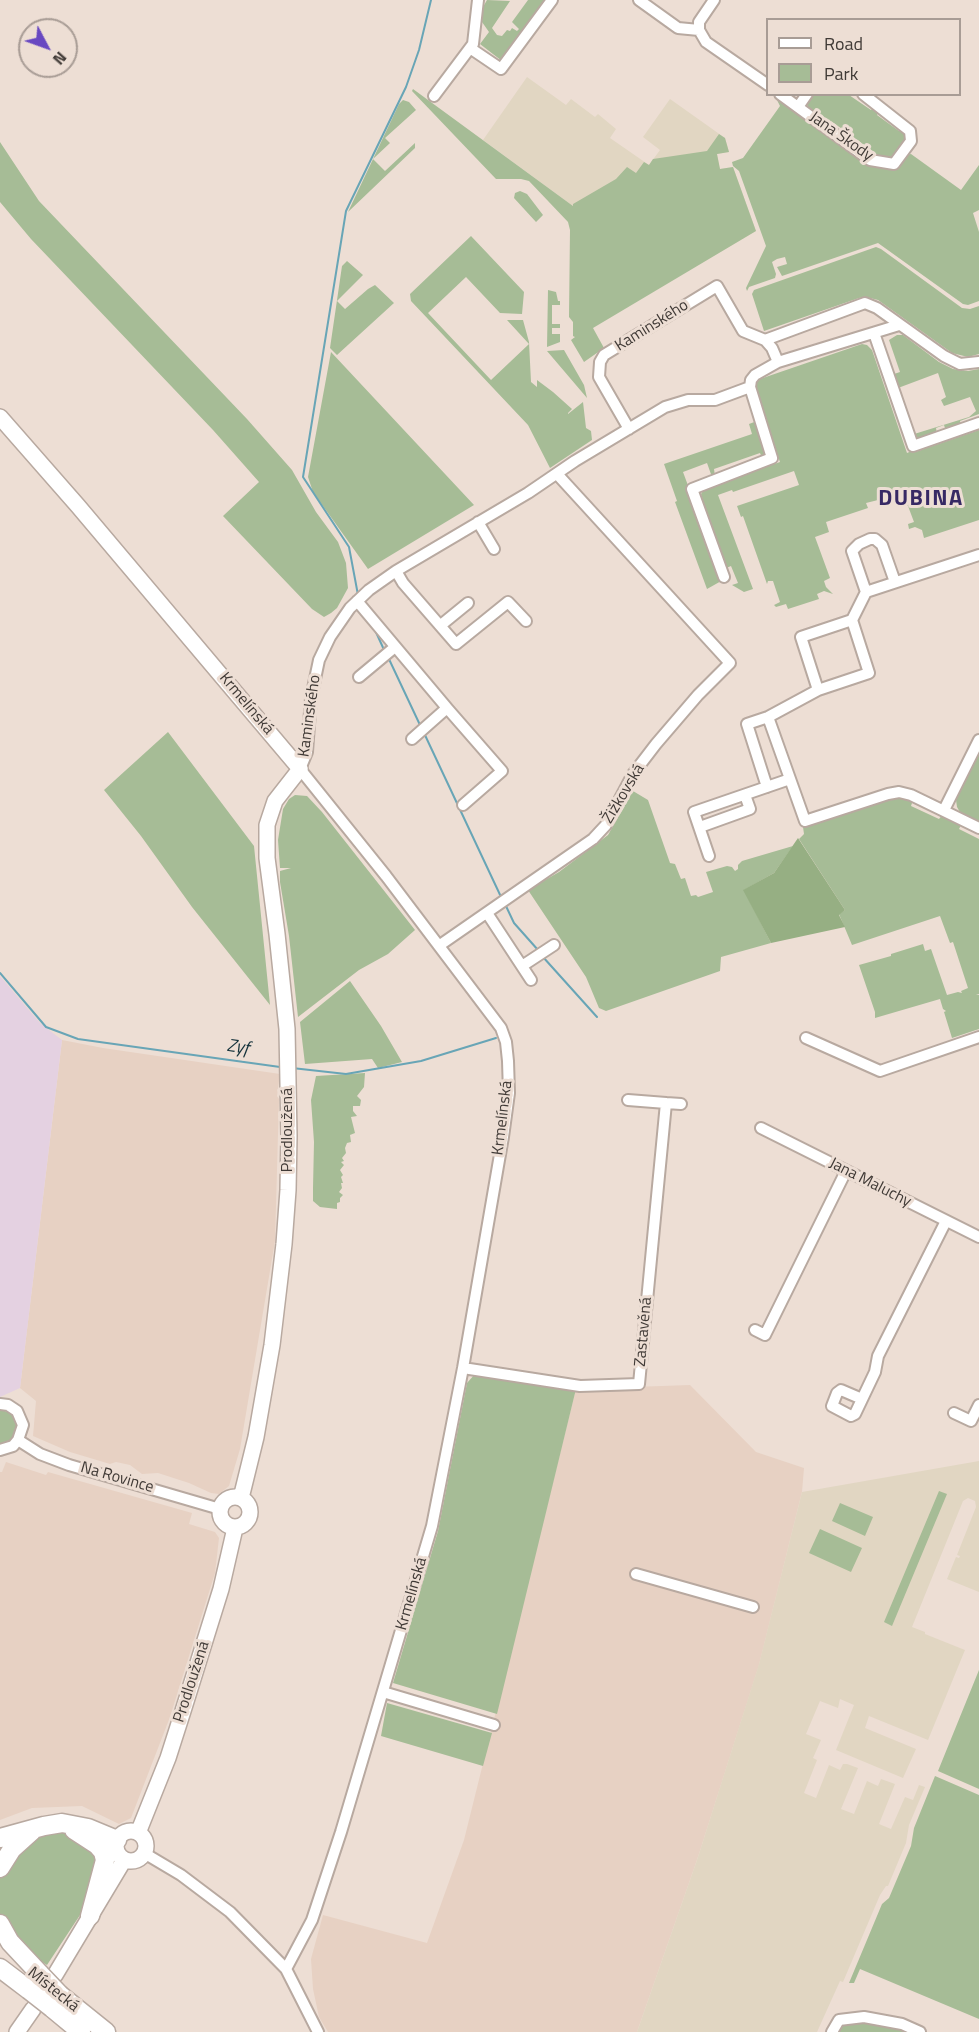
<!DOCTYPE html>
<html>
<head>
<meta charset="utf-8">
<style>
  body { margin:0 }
  #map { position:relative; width:979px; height:2032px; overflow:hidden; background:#edded4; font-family:"Titillium Web",sans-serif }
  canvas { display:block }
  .legend { position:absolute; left:766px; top:18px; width:195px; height:78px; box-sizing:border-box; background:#edded4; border:2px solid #a89c95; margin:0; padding:8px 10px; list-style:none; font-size:18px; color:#403a36 }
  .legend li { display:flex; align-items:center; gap:12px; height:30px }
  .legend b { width:30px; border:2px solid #a89c95 }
  .north { position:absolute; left:18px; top:18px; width:60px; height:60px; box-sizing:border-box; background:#edded4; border:2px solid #a89c95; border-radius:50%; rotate:131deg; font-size:16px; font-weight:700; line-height:24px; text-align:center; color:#403a36 }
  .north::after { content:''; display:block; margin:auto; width:21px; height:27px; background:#6848c1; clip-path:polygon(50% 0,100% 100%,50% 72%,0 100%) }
</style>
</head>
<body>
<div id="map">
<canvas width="979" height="2032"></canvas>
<ul class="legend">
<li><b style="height:8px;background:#fff"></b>Road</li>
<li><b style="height:16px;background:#a6bc96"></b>Park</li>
</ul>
<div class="north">N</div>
</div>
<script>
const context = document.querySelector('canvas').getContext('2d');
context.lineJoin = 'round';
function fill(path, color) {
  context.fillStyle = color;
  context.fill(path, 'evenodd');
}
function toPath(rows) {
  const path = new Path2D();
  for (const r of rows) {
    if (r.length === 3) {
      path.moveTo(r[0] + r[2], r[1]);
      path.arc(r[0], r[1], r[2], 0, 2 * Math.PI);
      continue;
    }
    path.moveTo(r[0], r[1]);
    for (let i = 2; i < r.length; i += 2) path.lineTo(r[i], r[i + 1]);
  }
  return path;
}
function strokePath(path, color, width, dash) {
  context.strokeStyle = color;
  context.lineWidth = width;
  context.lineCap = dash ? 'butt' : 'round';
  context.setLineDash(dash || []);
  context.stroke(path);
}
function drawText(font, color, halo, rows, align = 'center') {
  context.font = font + ' "Titillium Web",sans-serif';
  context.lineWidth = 6;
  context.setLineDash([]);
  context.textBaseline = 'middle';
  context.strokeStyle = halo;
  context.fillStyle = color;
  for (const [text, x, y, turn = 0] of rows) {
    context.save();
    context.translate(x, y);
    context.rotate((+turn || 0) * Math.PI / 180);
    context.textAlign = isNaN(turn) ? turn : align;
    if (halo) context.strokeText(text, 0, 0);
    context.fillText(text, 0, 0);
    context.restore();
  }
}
const built = toPath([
  [62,1040,103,1048,280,1074,277,1096,279,1099,275,1241,240,1449,229,1486,219,1494,211,1493,189,1483,158,1473,142,1474,130,1465,116,1462,110,1464,70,1452,33,1436,36,1401,20,1388],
  [690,1385,756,1452,804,1468,802,1492,759,1665,698,1857,637,2032,328,2032,319,2017,313,1989,311,1959,323,1915,427,1943,464,1840,576,1389],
  [6,1462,46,1475,48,1472,192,1513,189,1524,215,1532,219,1538,215,1573,170,1717,131,1818,119,1824,82,1806,32,1808,0,1820,0,1472,2,1472]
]);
const industrial = toPath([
  [0,976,40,1023,62,1040,20,1388,0,1397]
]);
const education = toPath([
  [527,77,566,105,571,99,595,117,598,114,616,129,610,138,649,165,660,150,643,137,670,99,725,138,729,152,717,154,720,169,733,167,756,231,575,337,573,336,573,206,483,140],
  [979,1461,979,1592,947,1579,956,1557,959,1558,960,1556,957,1555,976,1507,975,1501,968,1498,963,1501,912,1627,925,1632,925,1634,965,1650,928,1740,869,1716,865,1728,916,1749,903,1778,836,1750,854,1705,840,1699,838,1708,820,1701,806,1734,821,1740,813,1758,817,1760,804,1793,816,1798,829,1765,840,1770,843,1764,847,1764,858,1768,841,1809,854,1814,867,1781,878,1786,881,1779,895,1784,879,1824,891,1829,905,1797,913,1800,919,1785,925,1787,909,1825,906,1843,888,1886,886,1886,880,1895,843,1982,840,1981,817,2032,637,2032,698,1857,759,1664,802,1492]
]);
const green = toPath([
  [487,0,510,1,492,28,497,35,502,36,507,30,510,31,512,28,517,31,519,29,512,22,528,0,546,0,502,61,480,44,489,32,482,22,483,7],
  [413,89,573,206,573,204,616,179,627,167,636,173,644,162,649,165,653,159,707,151,719,134,725,138,729,152,717,154,720,169,733,167,756,231,593,328,604,348,584,362,571,340,575,337,573,336,573,322,569,317,570,230,568,222,529,181,521,179,496,179,412,91],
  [810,95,849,95,871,110,875,106,880,109,877,115,899,131,903,126,908,138,893,160,872,157,874,152,831,121,827,125,808,109,807,102],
  [778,98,871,165,895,170,905,155,911,154,961,190,979,165,979,210,973,213,979,232,979,301,968,305,963,304,878,243,782,276,777,267,787,264,785,257,777,259,772,262,776,274,775,278,749,287,747,291,746,288,766,246,739,171,733,166,732,162,743,158,780,106,777,100],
  [403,100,409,102,416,110,385,138,390,143,373,159,385,171,415,143,415,148,348,212,399,104],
  [0,142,39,201,247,419,292,470,316,512,338,542,346,563,348,588,337,608,331,613,324,617,312,609,223,516,259,482,213,430,31,239,0,202],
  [520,191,527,194,543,215,536,222,514,198,515,193],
  [471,236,524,292,522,314,500,313,466,277,428,313,491,380,529,344,507,320,523,320,529,342,531,382,537,387,537,380,553,392,572,409,568,413,568,414,583,402,586,428,591,431,592,440,550,468,528,425,411,301,410,294],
  [876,247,881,249,962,308,970,309,979,306,979,354,968,357,952,353,878,300,866,297,859,298,764,331,752,294,754,290],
  [347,261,363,275,337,301,345,309,368,289,375,285,394,303,337,355,330,348,342,266],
  [548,290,556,292,558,301,560,301,560,305,552,305,552,324,560,324,560,328,552,328,552,334,560,334,560,342,547,347],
  [897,335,903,335,939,362,953,369,968,371,979,369,979,414,960,421,961,425,946,431,944,425,936,428,937,434,916,439,911,435,969,417,976,411,970,397,944,406,941,400,946,397,938,373,898,388,891,375,900,372,889,340],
  [862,344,867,345,872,350,907,453,914,450,915,452,979,430,979,520,924,538,922,530,915,527,909,529,908,524,914,522,908,506,890,497,866,503,868,508,826,522,829,532,815,537,830,578,824,581,826,587,833,594,824,591,817,594,819,599,788,609,786,604,776,607,774,605,780,602,773,581,768,581,767,584,743,516,741,517,737,506,799,485,794,471,733,492,732,490,718,495,753,589,744,592,732,585,738,583,731,566,724,569,701,494,705,488,709,486,780,462,755,390,757,380],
  [564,350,584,385,587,398,547,351],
  [331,352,474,505,368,569,313,492,308,477],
  [757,421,766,454,762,458,760,453,714,469,715,476,712,477,707,463,683,472,723,580,707,589,675,502,677,501,664,464,752,434,749,424],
  [168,732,254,846,270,1005,192,907,141,836,104,790],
  [979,751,979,823,961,814,957,807,956,800],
  [633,791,648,800,670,863,675,864,681,879,685,878,691,896,696,895,698,897,713,892,706,872,727,866,732,867,735,871,738,869,738,865,742,861,793,846,774,873,744,890,771,943,721,957,720,971,606,1011,599,1008,586,977,528,890,559,872,608,835],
  [295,795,307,796,322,812,415,930,388,954,359,970,298,1017,289,936,280,882,280,871,291,868,280,868,278,840,283,809,289,799],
  [899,796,913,800,911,806,939,819,943,814,962,823,959,829,979,839,979,994,976,995,979,995,979,1029,952,1038,944,1012,946,1011,943,1009,940,999,875,1018,875,1012,859,965,891,956,891,954,923,944,925,951,931,949,947,995,958,992,962,993,961,991,968,988,953,942,950,943,940,916,852,945,839,914,845,910,799,839,804,834,803,827,885,799],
  [350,981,381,1026,402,1062,378,1068,372,1059,305,1064,300,1022],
  [365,1073,364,1087,357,1096,361,1100,360,1106,353,1106,353,1111,357,1116,351,1117,355,1133,350,1135,351,1142,347,1143,345,1148,346,1153,342,1158,344,1161,341,1162,344,1165,340,1170,343,1175,341,1177,343,1183,341,1183,342,1188,339,1192,343,1195,340,1198,340,1202,337,1203,337,1209,320,1207,313,1201,313,1188,314,1142,311,1100,316,1076],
  [475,1374,576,1389,497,1714,393,1683,438,1531,467,1383],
  [0,1410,9,1412,13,1416,17,1428,16,1434,9,1443,0,1445],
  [939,1491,947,1494,892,1626,884,1622],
  [840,1503,873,1517,865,1536,832,1521],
  [820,1529,862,1548,851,1572,809,1553],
  [979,1670,979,1789,938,1771],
  [387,1703,492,1733,483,1766,381,1736],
  [935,1776,979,1795,979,2019,860,1969,854,1983,849,1983,882,1904,889,1898,911,1846,914,1828],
  [57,1830,66,1832,97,1857,97,1864,82,1912,47,1965,32,1956,6,1927,0,1915,0,1878,4,1866,28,1838],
  [861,2021,883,2023,911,2032,837,2032,841,2027,851,2022]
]);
const forest = toPath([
  [798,838,845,910,839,915,845,927,771,943,743,890,774,873]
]);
const stream = toPath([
  [358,595,349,547,303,477,346,211,406,87,419,50,431,0],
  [375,630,385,652],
  [388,657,420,725],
  [424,733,502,899],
  [505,904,514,923,538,950],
  [543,957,597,1017],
  [0,973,46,1027,78,1039,280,1067],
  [292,1068,346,1074,421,1061,496,1038]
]);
const street = toPath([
  [639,0,678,28,699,30],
  [699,30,706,42,768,85],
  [699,30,699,22,714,0],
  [470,48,501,69,552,0],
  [780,94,870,160,894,164,911,141,910,131,863,94],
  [434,96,473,44,478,0],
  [798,107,807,94],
  [874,333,913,446,979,423],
  [765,340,865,303,877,308,944,356,960,364,979,362],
  [629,429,599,377,600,362,604,355,717,286,743,331,765,340,772,348,778,362],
  [478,522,494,549],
  [396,571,403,583,456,644,508,602,526,621],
  [724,577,692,489,772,458,750,387,751,380,755,375,778,362,899,325],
  [866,592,852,551,859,544,870,539,875,539,882,545,895,582],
  [357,601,447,708,412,739],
  [852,620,869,673,818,690,801,637,852,620],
  [852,620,866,592,979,555],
  [441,625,468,603],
  [359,677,395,647],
  [447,708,502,771,463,805],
  [768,717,805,821,888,794,899,792,911,795,979,828],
  [767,787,747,724,768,717,818,690],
  [944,810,979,740],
  [700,827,750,809,745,795],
  [709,856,694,812,790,779],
  [487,913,531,980],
  [440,945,593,839,606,825,633,774,656,744,698,695,730,663,557,474],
  [522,966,554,945],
  [806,1038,880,1071,979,1037],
  [666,1103,681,1104],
  [761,1128,979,1237],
  [755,1330,765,1335,846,1171],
  [463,1368,580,1386,639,1384,666,1103,628,1100],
  [862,1399,841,1390,837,1393,832,1406,851,1416,855,1414,875,1372,878,1356,946,1221],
  [0,1404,8,1405,17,1411,23,1425,18,1440,13,1446,0,1450],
  [954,1413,971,1421,979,1405],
  [18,1440,40,1454,69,1465,220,1509],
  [636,1574,753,1607],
  [383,1692,494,1725],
  [144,1853,181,1875,230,1912,286,1969,312,1920,341,1832,432,1526,463,1368,503,1137,509,1093,508,1061,506,1042,501,1028,386,876,300,769,307,752,311,698,319,660,330,637,350,608,369,590,396,571,528,493,575,461,665,407,688,400,715,400,750,387],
  [286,1969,318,2032],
  [832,2032,839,2020,864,2017,902,2024,920,2032]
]);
const secondary = toPath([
  [0,417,78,506,300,769,275,801,267,825,267,858,277,934,287,1029,289,1136,288,1190,284,1244,272,1345,256,1437,241,1498],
  [235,1512,15],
  [131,1846,15],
  [138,1833,168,1758,183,1711,221,1589,235,1528],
  [55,1975,124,1860],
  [17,2032,33,2009]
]);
const highway = toPath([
  [74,1830,97,1845,103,1852,105,1860,90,1916],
  [0,1838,44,1826,62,1823,88,1828,117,1840],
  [0,1868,12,1849,32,1831],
  [0,1924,10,1942,40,1974],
  [0,1968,29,1990],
  [60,1995,106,2032],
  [52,2008,81,2032]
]);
const highwayBridge = toPath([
  [40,1974,60,1995],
  [29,1990,52,2008]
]);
const streetNames = [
  ["Jana Škody",841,137,35],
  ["Kaminského",652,326,-32],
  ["Krmelínská",246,704,50],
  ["Kaminského",310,716,-82],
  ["Žižkovská",624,794,-59],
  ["Krmelínská",503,1118,-83],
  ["Prodloužená",288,1130,-90],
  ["Jana Maluchy",870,1183,27],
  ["Zastavěná",644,1332,-85],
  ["Na Rovince",117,1478,16],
  ["Krmelínská",412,1594,-74],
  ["Prodloužená",192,1682,-72],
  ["Místecká",53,1990,39]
];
const waterNames = [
  ["Zyf",238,1048,8]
];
const districtNames = [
  ["DUBINA",921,500]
];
fill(built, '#e7d1c3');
fill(industrial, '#e4d1e1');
fill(education, '#e1d6c2');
fill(green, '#a6bc96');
fill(forest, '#96af83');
strokePath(stream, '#68a5b6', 2);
strokePath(street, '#b8a9a0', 14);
strokePath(secondary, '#b8a9a0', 18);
strokePath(highway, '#b8a9a0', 21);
strokePath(street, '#fff', 10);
strokePath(secondary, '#fff', 15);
strokePath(highway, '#fff', 18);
strokePath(highwayBridge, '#b8a9a0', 21, []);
strokePath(highwayBridge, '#fff', 18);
drawText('16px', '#403a36', '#edded4', streetNames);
drawText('italic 18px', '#14323b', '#edded4', waterNames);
context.letterSpacing = '1.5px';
drawText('bold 22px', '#372964', '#edded4', districtNames);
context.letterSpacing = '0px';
</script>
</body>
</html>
